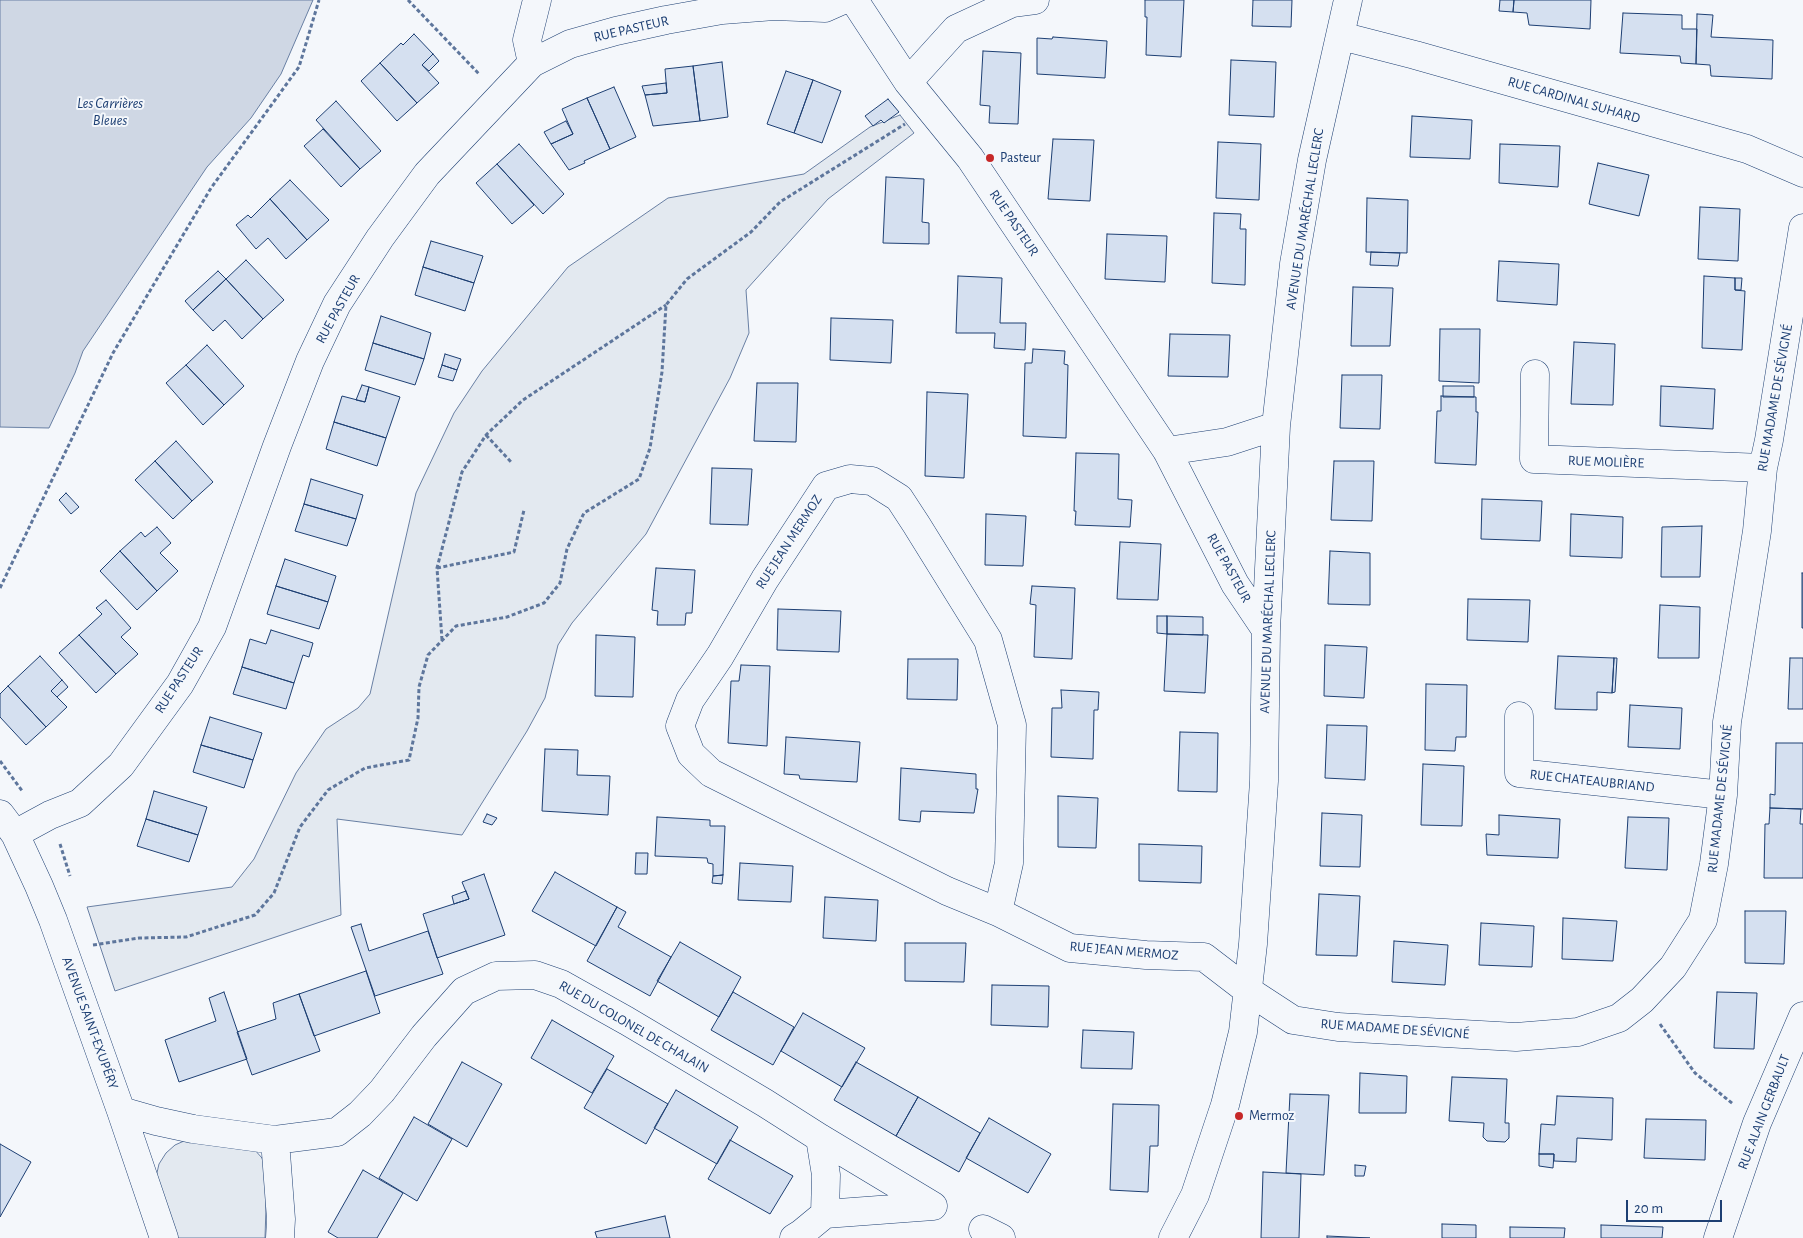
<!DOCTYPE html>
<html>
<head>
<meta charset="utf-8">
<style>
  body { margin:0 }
  #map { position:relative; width:1803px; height:1238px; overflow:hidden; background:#f4f7fb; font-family:"Alegreya Sans",sans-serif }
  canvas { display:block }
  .scale { position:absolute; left:1626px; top:1200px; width:96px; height:22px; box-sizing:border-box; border:2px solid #1d3f73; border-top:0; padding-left:6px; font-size:15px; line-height:18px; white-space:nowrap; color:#1d3f73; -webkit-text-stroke:4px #f4f7fb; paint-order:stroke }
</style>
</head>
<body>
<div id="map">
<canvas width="1803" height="1238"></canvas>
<div class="scale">20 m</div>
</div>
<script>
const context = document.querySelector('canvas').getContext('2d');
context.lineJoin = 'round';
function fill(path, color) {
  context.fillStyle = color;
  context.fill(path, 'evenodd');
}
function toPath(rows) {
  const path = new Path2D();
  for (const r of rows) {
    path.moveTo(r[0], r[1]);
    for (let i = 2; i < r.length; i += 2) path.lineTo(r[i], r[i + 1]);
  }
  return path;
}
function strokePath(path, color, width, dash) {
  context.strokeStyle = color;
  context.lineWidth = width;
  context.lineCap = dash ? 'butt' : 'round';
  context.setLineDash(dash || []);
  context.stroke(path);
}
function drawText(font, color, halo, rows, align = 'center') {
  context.font = font + ' "Alegreya Sans",sans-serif';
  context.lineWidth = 4;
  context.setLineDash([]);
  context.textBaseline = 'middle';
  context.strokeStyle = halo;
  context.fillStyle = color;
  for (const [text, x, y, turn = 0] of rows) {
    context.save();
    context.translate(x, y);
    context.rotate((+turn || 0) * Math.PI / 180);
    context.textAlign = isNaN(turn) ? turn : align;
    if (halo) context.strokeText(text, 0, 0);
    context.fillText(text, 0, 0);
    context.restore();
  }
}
const green = toPath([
  [900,115,914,133,828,199,746,290,749,333,730,378,646,534,572,623,558,645,545,698,527,731,462,835,337,819,341,915,115,991,87,907,232,887,254,859,296,773,326,729,358,708,370,694,416,493,454,413,482,371,568,267,668,198,804,174,870,127,900,115],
  [184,1141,253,1148,262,1158,267,1176,265,1238,177,1238,156,1177,159,1164,166,1153,175,1145,184,1141]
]);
const water = toPath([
  [0,0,313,0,281,74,251,118,207,167,83,351,75,373,49,428,0,427,0,0]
]);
const building = toPath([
  [1145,0,1184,0,1181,57,1146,55,1147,17,1145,17,1145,0],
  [1253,0,1292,0,1291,27,1252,26,1253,0],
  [1500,0,1514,0,1513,12,1499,11,1500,0],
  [1514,0,1591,0,1590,29,1529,25,1527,13,1513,12,1514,0],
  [1623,13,1682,15,1682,29,1697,29,1696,64,1681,63,1680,56,1620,53,1623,13],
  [1697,14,1713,15,1711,37,1773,40,1772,79,1711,76,1710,65,1696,64,1697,14],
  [414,34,433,54,422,65,439,83,417,103,380,63,401,43,403,45,414,34],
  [1053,37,1107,41,1105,78,1037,74,1037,38,1052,39,1053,37],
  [983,51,1021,53,1018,124,989,123,990,106,980,105,983,51],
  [433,54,439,61,429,71,422,65,433,54],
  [1231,60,1276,62,1274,117,1229,115,1231,60],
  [722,62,728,117,700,121,693,66,722,62],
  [380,63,417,103,397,121,361,81,380,63],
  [693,66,700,121,653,126,645,95,667,93,665,69,693,66],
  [786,71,813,80,794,133,767,124,786,71],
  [813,80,841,91,822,143,794,133,813,80],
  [666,83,667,93,645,95,642,86,666,83],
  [614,87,636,137,610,149,587,98,614,87],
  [587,98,610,149,584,161,585,163,569,170,551,144,573,134,562,109,587,98],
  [888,99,899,112,884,123,881,120,873,126,865,116,888,99],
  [336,101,381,151,360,169,316,120,336,101],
  [1412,116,1472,120,1470,159,1410,157,1412,116],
  [566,121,573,134,551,144,544,132,566,121],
  [323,129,360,169,341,187,304,146,323,129],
  [1053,139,1094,140,1090,201,1048,199,1053,139],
  [1218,142,1261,144,1259,200,1216,198,1218,142],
  [519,144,564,194,543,214,497,164,519,144],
  [1500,144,1560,146,1558,187,1499,183,1500,144],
  [1598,163,1649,175,1639,216,1589,204,1598,163],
  [497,164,534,205,512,224,476,183,497,164],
  [886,177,924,179,922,222,929,223,929,244,883,243,886,177],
  [290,180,329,220,307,240,270,199,290,180],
  [1367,198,1408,200,1407,253,1366,252,1367,198],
  [270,199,307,240,286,259,268,238,256,249,236,225,248,215,251,218,270,199],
  [1700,207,1740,209,1738,261,1698,259,1700,207],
  [1214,213,1241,214,1240,229,1246,229,1245,285,1212,283,1214,213],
  [1107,234,1167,236,1165,282,1105,279,1107,234],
  [431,241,483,256,474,283,423,267,431,241],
  [1371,252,1400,253,1398,266,1370,265,1371,252],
  [246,260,284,300,263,319,226,279,246,260],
  [1499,261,1559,264,1557,305,1497,301,1499,261],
  [423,267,474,283,465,311,415,295,423,267],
  [218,271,226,279,193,310,185,301,218,271],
  [958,276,1002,278,1000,323,1026,323,1025,350,994,348,995,333,956,333,958,276],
  [1704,276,1735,278,1735,290,1745,291,1742,350,1702,348,1704,276],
  [1735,278,1742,278,1741,290,1735,290,1735,278],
  [226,279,263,319,242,339,225,320,213,331,193,310,226,279],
  [1353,287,1393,288,1390,346,1351,346,1353,287],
  [381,316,431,333,424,359,373,343,381,316],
  [831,318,893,320,891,363,830,360,831,318],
  [1440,329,1480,329,1479,383,1439,381,1440,329],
  [1170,334,1230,335,1228,377,1168,376,1170,334],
  [1574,342,1615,344,1613,405,1571,404,1574,342],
  [373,343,424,359,415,385,365,370,373,343],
  [207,345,244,386,224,405,186,365,207,345],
  [1033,349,1065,351,1064,364,1068,365,1066,438,1023,436,1025,363,1032,363,1033,349],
  [445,354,461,359,457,370,442,365,445,354],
  [186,365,224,405,203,425,166,383,186,365],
  [442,365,457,370,453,381,438,377,442,365],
  [1342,375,1382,375,1380,429,1340,428,1342,375],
  [757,383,798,383,796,442,754,441,757,383],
  [362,385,369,387,365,402,356,400,362,385],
  [1443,386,1474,386,1474,397,1443,397,1443,386],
  [1661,386,1715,389,1713,429,1660,426,1661,386],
  [369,387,400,397,386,438,334,422,342,396,365,402,369,387],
  [927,392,968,394,964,478,925,476,927,392],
  [1441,396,1476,397,1476,412,1478,412,1476,465,1435,463,1437,411,1441,411,1441,396],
  [334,422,386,438,377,466,326,449,334,422],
  [176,441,213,482,192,501,155,461,176,441],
  [1076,453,1119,454,1118,499,1132,500,1130,527,1075,525,1076,511,1074,511,1076,453],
  [155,461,192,501,173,519,135,480,155,461],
  [1334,461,1374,461,1372,521,1331,520,1334,461],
  [712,468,752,469,748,525,710,524,712,468],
  [311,479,363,495,356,519,304,504,311,479],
  [66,493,79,507,71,514,59,500,66,493],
  [1482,499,1542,501,1540,541,1481,539,1482,499],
  [304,504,356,519,347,546,295,531,304,504],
  [986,514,1026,516,1023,566,985,565,986,514],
  [1571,514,1623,517,1622,558,1570,556,1571,514],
  [1702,526,1700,577,1661,577,1662,527,1702,526],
  [157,527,171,543,160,553,178,571,157,591,120,551,141,532,145,537,157,527],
  [1120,542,1161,544,1158,600,1117,599,1120,542],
  [120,551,157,591,137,610,100,571,120,551],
  [1330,551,1370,553,1370,605,1328,604,1330,551],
  [285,559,336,576,328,602,276,586,285,559],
  [656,568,695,570,692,613,686,613,685,625,657,625,658,611,652,610,656,568],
  [1802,573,1803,573,1803,628,1802,628,1802,573],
  [276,586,328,602,319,629,267,614,276,586],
  [1032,586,1075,588,1072,659,1034,657,1036,605,1030,604,1032,586],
  [1468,599,1530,600,1528,642,1467,640,1468,599],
  [106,600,131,628,121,637,138,654,116,674,79,635,102,614,96,608,106,600],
  [1660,605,1700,607,1699,658,1658,658,1660,605],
  [778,609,841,611,839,652,777,650,778,609],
  [1157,616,1167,616,1167,634,1157,633,1157,616],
  [1167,616,1203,617,1203,635,1167,634,1167,616],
  [271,630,313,643,309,657,303,655,294,683,242,667,250,639,266,644,271,630],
  [1167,634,1208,635,1205,693,1164,691,1167,634],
  [79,635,116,674,96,693,59,653,79,635],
  [596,635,635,637,633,697,595,696,596,635],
  [1325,645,1367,647,1364,698,1324,696,1325,645],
  [40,656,62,680,51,691,67,707,46,727,8,686,40,656],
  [1558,656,1614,658,1612,693,1597,692,1597,710,1555,709,1558,656],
  [1614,658,1617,658,1615,692,1612,693,1614,658],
  [1790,658,1803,658,1803,709,1788,709,1790,658],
  [908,659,958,659,957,700,907,699,908,659],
  [741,665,770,666,767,746,728,743,731,681,739,681,741,665],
  [242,667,294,683,286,709,233,694,242,667],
  [62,680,68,687,57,697,51,691,62,680],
  [1426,684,1467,685,1466,737,1456,737,1455,751,1425,750,1426,684],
  [8,686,46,727,26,745,0,717,0,694,8,686],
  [1061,690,1099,692,1098,710,1094,710,1093,759,1051,757,1052,708,1062,708,1061,690],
  [1630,705,1682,708,1680,749,1628,747,1630,705],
  [210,717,262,733,253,760,201,745,210,717],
  [1327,725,1367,726,1365,780,1325,778,1327,725],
  [1180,732,1218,733,1217,792,1178,791,1180,732],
  [786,737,860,742,857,782,800,779,799,775,784,774,786,737],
  [1776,743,1803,743,1803,809,1770,808,1770,794,1775,795,1776,743],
  [201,745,253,760,244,788,193,772,201,745],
  [545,749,578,750,577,775,610,776,608,815,542,811,545,749],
  [1423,764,1464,766,1462,826,1421,825,1423,764],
  [901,768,976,774,976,789,978,789,974,813,921,811,920,822,899,820,901,768],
  [154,791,207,807,198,835,146,819,154,791],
  [1058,796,1098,798,1096,848,1058,847,1058,796],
  [1770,808,1801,809,1800,824,1803,824,1803,878,1764,878,1765,824,1769,824,1770,808],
  [1322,813,1362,815,1360,867,1320,866,1322,813],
  [487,814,497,818,492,825,483,822,487,814],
  [1499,815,1560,819,1558,858,1487,855,1486,834,1499,835,1499,815],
  [657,817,710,820,710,826,725,826,723,875,713,876,713,864,708,863,707,858,655,856,657,817],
  [1628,817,1669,818,1667,870,1625,868,1628,817],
  [146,819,198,835,189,862,137,846,146,819],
  [1139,844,1202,846,1201,883,1139,881,1139,844],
  [636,853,648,853,647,874,635,874,636,853],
  [740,863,793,866,791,902,738,900,740,863],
  [555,872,617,907,596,946,532,911,555,872],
  [484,874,505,935,437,958,423,914,469,899,462,882,484,874],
  [723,875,722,884,712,883,713,876,723,875],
  [466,891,469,899,454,904,452,896,466,891],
  [1319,894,1360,896,1357,956,1316,955,1319,894],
  [825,897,878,900,876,941,823,938,825,897],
  [617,907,626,912,618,927,671,957,650,996,587,961,617,907],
  [1745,911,1786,911,1784,964,1745,963,1745,911],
  [1563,918,1617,921,1613,961,1562,959,1563,918],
  [1481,923,1534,926,1532,967,1479,965,1481,923],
  [361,924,369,951,428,931,443,974,375,996,351,927,361,924],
  [1394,941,1448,945,1445,985,1392,982,1394,941],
  [680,942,741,977,719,1017,657,981,680,942],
  [905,943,966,943,964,982,905,981,905,943],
  [366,971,380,1013,314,1036,299,994,366,971],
  [992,985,1049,986,1048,1027,991,1025,992,985],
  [224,992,247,1059,179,1082,165,1040,216,1021,209,998,224,992],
  [733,992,794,1027,773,1065,711,1030,733,992],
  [1717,992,1757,993,1754,1049,1714,1048,1717,992],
  [299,994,320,1051,252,1075,237,1032,276,1019,273,1003,299,994],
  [803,1013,865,1048,842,1087,781,1051,803,1013],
  [552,1020,614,1056,592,1093,531,1058,552,1020],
  [1083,1030,1134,1032,1132,1069,1081,1068,1083,1030],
  [462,1062,502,1084,467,1147,428,1124,462,1062],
  [856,1062,918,1097,896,1136,834,1100,856,1062],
  [607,1069,668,1104,646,1144,584,1108,607,1069],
  [1360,1073,1407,1076,1406,1113,1359,1113,1360,1073],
  [1452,1077,1507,1079,1505,1123,1509,1123,1509,1138,1505,1142,1487,1141,1483,1137,1484,1123,1449,1121,1452,1077],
  [676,1090,738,1127,717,1164,654,1128,676,1090],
  [1290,1094,1329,1095,1324,1175,1286,1173,1290,1094],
  [1557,1096,1613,1098,1612,1140,1577,1138,1576,1162,1554,1161,1554,1154,1539,1154,1541,1124,1555,1125,1557,1096],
  [918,1097,980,1133,959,1172,896,1136,918,1097],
  [1113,1104,1159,1105,1158,1146,1150,1146,1148,1192,1110,1190,1113,1104],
  [414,1117,452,1139,417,1201,379,1178,414,1117],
  [989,1118,1051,1154,1028,1193,966,1158,989,1118],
  [1646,1119,1706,1120,1705,1160,1644,1158,1646,1119],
  [730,1140,793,1176,770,1214,708,1179,730,1140],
  [0,1144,31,1162,0,1217,0,1144],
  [1539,1154,1554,1154,1553,1168,1539,1166,1539,1154],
  [1355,1165,1366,1166,1364,1176,1355,1176,1355,1165],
  [363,1170,403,1193,377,1238,338,1238,328,1232,363,1170],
  [1263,1172,1301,1174,1299,1238,1261,1238,1263,1172],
  [665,1216,670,1238,597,1238,595,1232,665,1216],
  [1442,1224,1476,1225,1476,1238,1442,1238,1442,1224],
  [1601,1225,1663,1227,1662,1238,1601,1238,1601,1225],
  [1510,1227,1565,1228,1564,1238,1510,1238,1510,1227],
  [1327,1236,1370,1238,1327,1238,1327,1236]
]);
const path = toPath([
  [408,0,480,75],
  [486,435,511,462],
  [437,568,514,552,524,510],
  [0,588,113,353,211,188,299,67,319,0],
  [442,640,437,568,462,472,486,435,523,400,666,305],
  [0,761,23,792],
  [60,844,70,876],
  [93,945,139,938,186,937,255,915,274,893,300,827,328,790,365,768,409,760,418,718,419,687,428,655,456,626,507,617,544,603,560,583,567,549,584,513,639,479,650,448,662,372,666,305,687,279,751,232,780,202,905,124],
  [1660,1024,1695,1073,1733,1104]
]);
const street = toPath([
  [854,0,908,82,970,158,1167,451,1235,584,1266,630],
  [1341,36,1415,55,1747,149,1803,173],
  [532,63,527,40,537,0],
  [908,82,956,29,1012,3,1035,0],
  [1535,374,1534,459,1763,468],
  [1167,451,1227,442,1276,426],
  [1519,716,1519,773,1723,795],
  [0,814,15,834,39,886,53,920,121,1111,164,1238],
  [15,834,50,815,80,803,121,765,180,684,212,627,277,446,310,361,337,304,380,238,427,174,532,63,570,44,616,31,666,20,722,10,774,6,825,8,843,0],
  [998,912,1009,863,1012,725,988,640,916,524,899,498,872,481,850,479,826,486,765,579,720,656,690,700,680,726,691,754,711,773,947,891,998,912,1070,948,1146,955,1204,957,1247,990,1293,1020,1338,1027,1516,1037,1578,1032,1619,1018,1642,1000,1673,967,1703,920,1714,864,1723,795,1727,722,1757,531,1763,468,1769,440,1803,228],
  [121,1111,156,1121,193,1129,275,1140,337,1132,360,1114,382,1091,424,1036,464,991,496,976,535,975,561,984,627,1021,765,1103,820,1138,933,1206],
  [820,1138,826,1175,825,1214],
  [275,1140,281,1219,280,1238],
  [983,1229,1001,1238],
  [794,1238,802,1233,825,1214,933,1206],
  [1173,1238,1195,1195,1225,1105,1243,1032,1253,944,1264,781,1266,630,1276,426,1294,264,1312,160,1348,0],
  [1718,1238,1757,1123,1803,1016]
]);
const markers = [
  [990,158,5,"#c62828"],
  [1239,1116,5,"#c62828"]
];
const streetNames = [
  ["RUE PASTEUR",631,29,-13],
  ["RUE CARDINAL SUHARD",1574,100,16],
  ["AVENUE DU MARÉCHAL LECLERC",1305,219,-81],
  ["RUE PASTEUR",1014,223,56],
  ["RUE PASTEUR",338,309,-61],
  ["RUE MADAME DE SÉVIGNÉ",1775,398,-80],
  ["RUE MOLIÈRE",1606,462,2],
  ["RUE JEAN MERMOZ",789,542,-57],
  ["RUE PASTEUR",1229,568,61],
  ["AVENUE DU MARÉCHAL LECLERC",1268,622,-88],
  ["RUE PASTEUR",179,680,-57],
  ["RUE CHATEAUBRIAND",1592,781,6],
  ["RUE MADAME DE SÉVIGNÉ",1720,799,-84],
  ["RUE JEAN MERMOZ",1124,951,5],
  ["AVENUE SAINT-EXUPÉRY",90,1023,70],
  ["RUE DU COLONEL DE CHALAIN",634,1027,30],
  ["RUE MADAME DE SÉVIGNÉ",1395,1029,4],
  ["RUE ALAIN GERBAULT",1764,1112,-69]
];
const poiNames = [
  ["Pasteur",1000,158],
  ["Mermoz",1249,1116]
];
const waterNames = [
  ["Les Carrières",110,103],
  ["Bleues",110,120]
];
fill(green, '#e3e9f0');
strokePath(green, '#687fa3', 1);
fill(water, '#cfd7e4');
strokePath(water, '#687fa3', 1);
fill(building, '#d5e0f0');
strokePath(building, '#1d3f73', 1);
strokePath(street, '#1d3f73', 29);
strokePath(path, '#5e769c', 3, [4, 2.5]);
strokePath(street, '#f4f7fb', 28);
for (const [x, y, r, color] of markers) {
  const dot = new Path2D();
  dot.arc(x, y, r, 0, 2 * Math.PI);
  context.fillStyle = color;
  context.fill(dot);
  strokePath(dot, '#f4f7fb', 2);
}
drawText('14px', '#1d3f73', '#f4f7fb', streetNames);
drawText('14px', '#1d3f73', '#f4f7fb', poiNames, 'left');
drawText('italic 15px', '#1d3f73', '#f4f7fb', waterNames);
</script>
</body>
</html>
